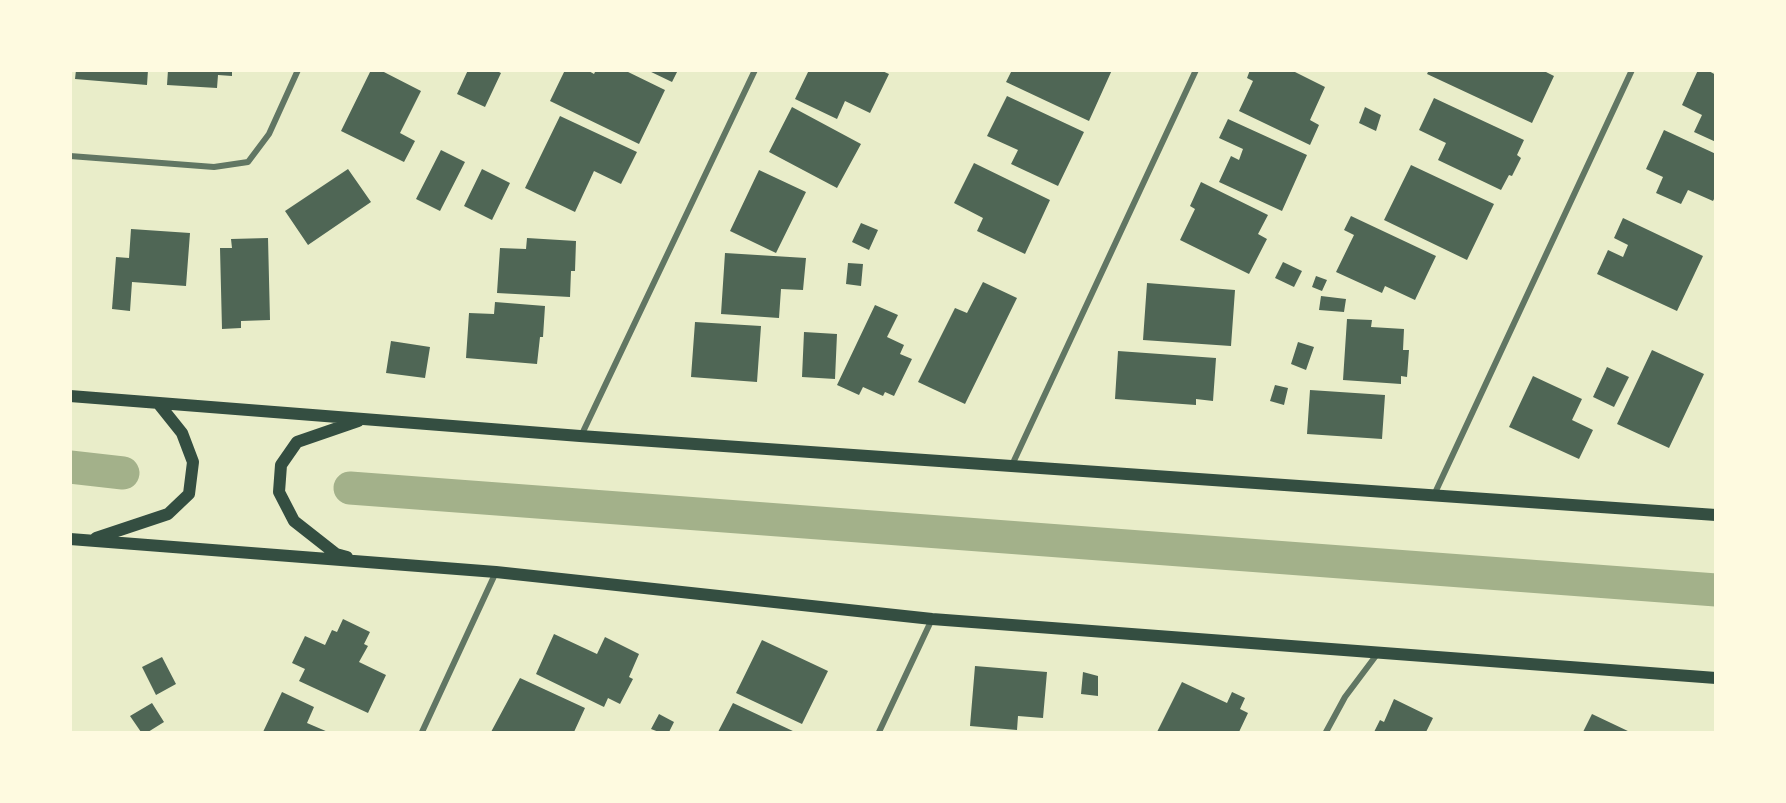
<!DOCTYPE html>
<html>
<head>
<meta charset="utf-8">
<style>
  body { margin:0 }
  #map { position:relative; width:1786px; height:803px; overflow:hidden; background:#e9edc9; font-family:Literata,serif }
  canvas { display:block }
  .frame { position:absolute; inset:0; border:72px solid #fefae0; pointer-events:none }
</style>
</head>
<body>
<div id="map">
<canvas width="1786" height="803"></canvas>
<div class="frame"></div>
</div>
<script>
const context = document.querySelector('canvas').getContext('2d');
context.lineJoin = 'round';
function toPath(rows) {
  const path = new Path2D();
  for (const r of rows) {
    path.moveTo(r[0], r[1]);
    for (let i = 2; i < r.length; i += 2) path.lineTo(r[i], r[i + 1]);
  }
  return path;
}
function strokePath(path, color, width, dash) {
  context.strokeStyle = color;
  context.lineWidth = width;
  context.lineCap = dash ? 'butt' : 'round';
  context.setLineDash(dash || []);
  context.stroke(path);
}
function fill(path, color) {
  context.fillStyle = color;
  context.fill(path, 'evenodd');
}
const canal = toPath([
  [70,467,123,473],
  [350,488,1716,590]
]);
const building = toPath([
  [76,70,148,70,147,85,75,79],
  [168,70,232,70,232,76,218,75,217,88,167,85],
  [371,70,380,70,421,91,400,133,415,141,404,162,341,131],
  [468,70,495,70,501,73,485,107,457,94],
  [565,70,587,70,594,74,596,70,624,70,665,90,639,144,550,101],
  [647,70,678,70,672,82],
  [809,70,880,70,889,74,870,113,845,101,837,119,795,99],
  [1012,70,1112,70,1089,121,1006,82],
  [1250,70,1291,70,1325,87,1310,120,1319,125,1310,145,1239,111,1253,81,1247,78],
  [1429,70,1542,70,1554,76,1532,123,1427,74],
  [1698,70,1707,70,1716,75,1716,142,1694,132,1702,115,1682,105],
  [1007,96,1084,132,1058,186,1011,164,1018,150,987,136],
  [1434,98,1524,140,1517,155,1521,158,1512,176,1509,175,1501,190,1438,160,1446,143,1419,130],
  [792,107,861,144,837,188,769,152],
  [1365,107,1381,115,1376,131,1359,123],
  [560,116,637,152,621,184,594,171,575,212,525,188],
  [1228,119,1307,155,1282,211,1219,182,1231,156,1239,160,1243,149,1219,138],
  [1664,130,1716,154,1716,195,1713,201,1688,190,1681,204,1656,193,1663,177,1646,169],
  [441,150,465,162,440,211,416,199],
  [974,163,1050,200,1025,254,977,231,983,218,954,203],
  [1411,165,1494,204,1467,260,1384,220],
  [348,169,371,202,308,245,285,211],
  [482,169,510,183,492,220,464,206],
  [759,170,806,192,776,253,730,231],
  [1201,182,1268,215,1258,234,1267,239,1249,274,1180,240,1195,209,1190,206],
  [1351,216,1436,256,1415,300,1385,286,1382,293,1336,272,1354,235,1344,230],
  [1623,218,1703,256,1677,311,1597,274,1608,250,1623,257,1628,245,1614,238],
  [861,223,878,230,869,250,852,242],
  [131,229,190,233,186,286,132,282,130,311,112,309,116,257,129,258],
  [268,238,270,320,241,321,241,328,222,329,220,248,232,248,231,239],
  [527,238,576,241,575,271,571,271,570,297,497,293,500,248,526,249],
  [725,253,806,258,803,290,781,289,779,318,721,314],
  [1283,262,1302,271,1294,287,1275,278],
  [848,263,863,264,861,286,846,284],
  [1316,276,1327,280,1322,291,1312,287],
  [983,282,1017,298,965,404,918,382,955,308,967,313],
  [1147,283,1235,290,1231,346,1143,340],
  [1321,296,1346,299,1344,312,1319,310],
  [495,302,545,306,543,337,540,337,537,364,466,358,469,313,494,314],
  [875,305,898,315,887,337,904,345,900,354,912,359,894,396,885,392,883,396,863,387,859,395,837,385],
  [1347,319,1372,320,1371,327,1404,329,1403,350,1409,350,1407,377,1401,376,1401,384,1343,380],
  [695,322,761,326,757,382,691,377],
  [804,332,837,334,835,379,802,377],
  [391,341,430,347,425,378,386,373],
  [1298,342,1314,347,1306,370,1291,364],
  [1652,350,1704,374,1669,448,1617,424],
  [1118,351,1216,358,1213,401,1196,399,1196,405,1115,399],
  [1607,367,1629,377,1614,407,1593,397],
  [1533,376,1582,399,1572,420,1593,430,1579,459,1509,427],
  [1275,385,1288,388,1284,405,1270,401],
  [1310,390,1385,395,1382,439,1307,434],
  [343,619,370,632,364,644,368,646,359,662,386,675,368,713,299,681,305,669,292,663,305,636,325,645,332,630,337,632],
  [554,634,597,654,605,637,639,654,629,677,633,679,620,704,608,698,604,707,536,674],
  [762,640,828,671,802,724,736,693],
  [162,657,176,684,156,695,142,667],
  [975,666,1047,672,1043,718,1018,716,1017,730,970,726],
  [1083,672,1098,676,1098,696,1081,694],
  [520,678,585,708,574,732,491,732],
  [1182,682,1227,703,1232,692,1245,698,1240,709,1248,713,1239,732,1157,732],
  [282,692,314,707,307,723,328,732,263,732],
  [1394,699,1433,718,1426,732,1374,732,1380,720,1384,722],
  [152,703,164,722,148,732,141,732,130,716],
  [733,703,795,732,718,732],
  [659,714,674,722,669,732,659,732,651,729],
  [1592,714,1630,732,1583,732]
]);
const minor = toPath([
  [70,156,214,167,248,162,269,134,298,70],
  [581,436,755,70],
  [1012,465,1196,70],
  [1434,495,1632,70],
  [422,732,496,572],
  [879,732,932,619],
  [1326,732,1345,697,1378,653]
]);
const secondary = toPath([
  [70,396,580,436,1716,515],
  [96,538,168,514,189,494,193,462,182,433,158,403],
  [70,539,496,572,932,619,1716,678],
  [347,557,336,554,294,521,279,492,281,465,297,442,358,421]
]);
strokePath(canal, '#a3b18a', 33);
fill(building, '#4f6655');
strokePath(minor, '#617663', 6);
strokePath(secondary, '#344e41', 12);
</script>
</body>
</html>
